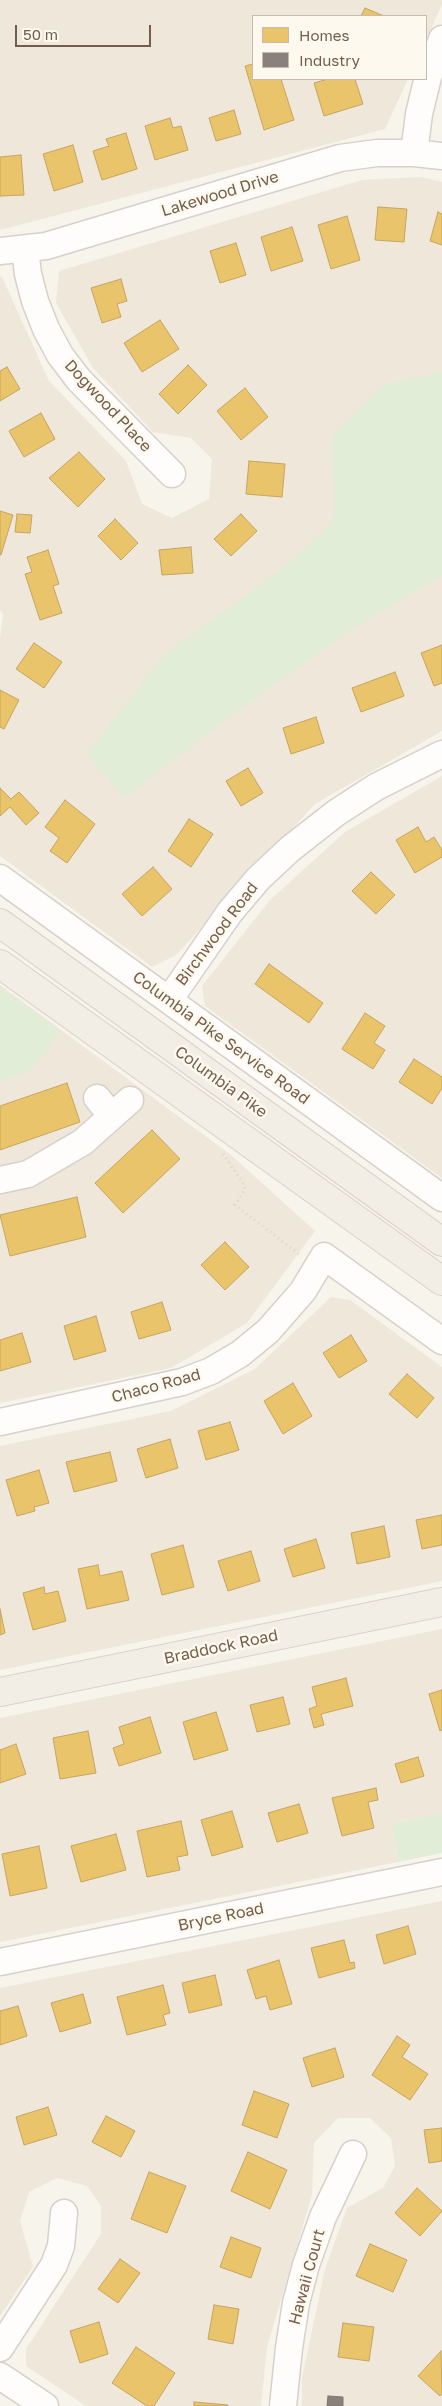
<!DOCTYPE html>
<html>
<head>
<meta charset="utf-8">
<style>
  body { margin:0 }
  #map { position:relative; width:442px; height:2406px; overflow:hidden; background:#f7f4ec; font-family:"Golos Text",sans-serif }
  canvas { display:block }
  .legend { position:absolute; left:252px; top:15px; width:175px; height:65px; box-sizing:border-box; background:#fef9ee; border:1px solid #c6bbae; margin:0; padding:6px 9px; list-style:none; font-size:15px; color:#735e4d }
  .legend li { display:flex; align-items:center; gap:10px; height:25px }
  .legend b { width:25px; border:1px solid #c6bbae }
  .scale { position:absolute; left:15px; top:25px; width:136px; height:22px; box-sizing:border-box; border:2px solid #735e4d; border-top:0; padding-left:6px; font-size:15px; line-height:18px; white-space:nowrap; color:#735e4d; -webkit-text-stroke:4px #fef9ee; paint-order:stroke }
</style>
</head>
<body>
<div id="map">
<canvas width="442" height="2406"></canvas>
<ul class="legend">
<li><b style="height:14px;background:#e9c46a"></b>Homes</li>
<li><b style="height:14px;background:#8a817c"></b>Industry</li>
</ul>
<div class="scale">50 m</div>
</div>
<script>
const context = document.querySelector('canvas').getContext('2d');
context.lineJoin = 'round';
function fill(path, color) {
  context.fillStyle = color;
  context.fill(path, 'evenodd');
}
function toPath(rows) {
  const path = new Path2D();
  for (const r of rows) {
    path.moveTo(r[0], r[1]);
    for (let i = 2; i < r.length; i += 2) path.lineTo(r[i], r[i + 1]);
  }
  return path;
}
function strokePath(path, color, width, dash) {
  context.strokeStyle = color;
  context.lineWidth = width;
  context.lineCap = dash ? 'butt' : 'round';
  context.setLineDash(dash || []);
  context.stroke(path);
}
function drawText(font, color, halo, rows, align = 'center') {
  context.font = font + ' "Golos Text",sans-serif';
  context.lineWidth = 5;
  context.setLineDash([]);
  context.textBaseline = 'middle';
  context.strokeStyle = halo;
  context.fillStyle = color;
  for (const [text, x, y, turn = 0] of rows) {
    context.save();
    context.translate(x, y);
    context.rotate((+turn || 0) * Math.PI / 180);
    context.textAlign = isNaN(turn) ? turn : align;
    if (halo) context.strokeText(text, 0, 0);
    context.fillText(text, 0, 0);
    context.restore();
  }
}
const residential = toPath([
  [0,0,442,0,442,4,426,40,426,16,253,16,253,79,408,79,385,129,0,230],
  [422,177,442,182,442,731,315,804,176,955,152,967,0,856,0,639,3,614,0,610,0,276,2,277,49,381,126,461,142,504,172,518,209,499,212,459,191,438,153,432,93,368,56,303,59,271,362,180],
  [442,776,442,1178,205,1006,202,986,270,900,345,832],
  [0,985,231,1155,315,1231,247,1323,171,1368,0,1403],
  [331,1297,350,1300,442,1367,442,1581,0,1670,0,1446,171,1411,255,1369],
  [442,1629,442,1813,391,1824,398,1862,0,1942,0,1718],
  [442,1901,442,2406,302,2406,302,2378,325,2269,347,2208,383,2188,395,2166,391,2138,370,2118,338,2118,314,2143,312,2195,267,2347,261,2406,86,2406,26,2366,26,2349,101,2234,101,2206,87,2186,57,2178,29,2192,20,2221,33,2267,0,2316,0,1988]
]);
const green = toPath([
  [442,371,442,576,357,626,224,721,125,798,86,754,165,654,280,570,334,520,331,438,382,385],
  [0,987,60,1031,33,1069,0,1082],
  [442,1813,442,1853,398,1862,391,1824]
]);
const homes = toPath([
  [365,8,384,16,361,16,365,8],
  [253,64,253,79,281,79,294,120,264,130,245,66,253,64],
  [328,79,355,79,363,104,324,116,314,83,328,79],
  [234,110,241,134,216,141,209,118,234,110],
  [170,118,173,128,181,126,188,150,155,160,145,126,170,118],
  [126,133,137,169,102,180,93,151,109,146,106,139,126,133],
  [73,145,83,182,54,191,43,154,73,145],
  [21,155,24,195,0,196,0,157,21,155],
  [378,207,407,209,404,242,375,240,378,207],
  [438,212,442,214,442,245,430,241,438,212],
  [347,216,360,260,331,269,318,225,347,216],
  [292,227,303,261,271,271,261,237,292,227],
  [236,243,246,275,220,283,210,251,236,243],
  [121,279,127,301,117,304,121,317,102,323,91,288,121,279],
  [160,320,179,349,142,372,124,343,160,320],
  [188,365,207,385,178,414,159,394,188,365],
  [7,367,20,389,0,401,0,371,7,367],
  [245,388,268,417,241,440,217,411,245,388],
  [41,413,55,439,24,457,9,431,41,413],
  [79,452,105,479,78,507,49,478,79,452],
  [249,461,285,464,282,497,246,494,249,461],
  [0,511,13,515,1,555,0,555,0,511],
  [17,514,32,515,30,533,15,532,17,514],
  [241,514,257,531,231,556,214,539,241,514],
  [115,519,138,543,121,560,98,536,115,519],
  [191,547,193,573,162,575,159,550,191,547],
  [48,550,59,584,53,586,62,613,40,620,25,574,32,572,27,557,48,550],
  [34,643,62,662,44,688,16,669,34,643],
  [442,645,442,683,434,686,421,653,442,645],
  [395,672,404,696,361,712,352,688,395,672],
  [0,690,19,700,4,729,0,727,0,690],
  [316,717,324,743,291,754,283,728,316,717],
  [248,768,263,793,241,806,226,781,248,768],
  [0,788,11,799,19,792,39,813,26,825,10,807,0,816,0,788],
  [65,800,95,824,67,863,50,851,59,838,45,827,65,800],
  [189,819,213,834,191,867,168,851,189,819],
  [418,827,426,842,434,837,442,850,442,857,415,873,396,840,418,827],
  [153,867,172,889,142,916,122,894,153,867],
  [371,872,395,895,376,914,352,891,371,872],
  [269,964,323,1003,309,1023,255,984,269,964],
  [365,1013,385,1026,374,1043,385,1050,373,1069,342,1049,365,1013],
  [414,1059,442,1077,442,1088,432,1104,399,1082,414,1059],
  [67,1083,80,1122,0,1150,0,1106,67,1083],
  [152,1130,180,1159,123,1213,95,1183,152,1130],
  [77,1197,86,1237,10,1256,0,1215,77,1197],
  [225,1242,249,1267,225,1290,201,1265,225,1242],
  [162,1302,171,1330,139,1339,131,1312,162,1302],
  [96,1316,106,1351,74,1360,64,1326,96,1316],
  [22,1333,31,1362,0,1371,0,1340,22,1333],
  [351,1335,367,1361,339,1378,323,1353,351,1335],
  [407,1374,434,1398,417,1418,389,1394,407,1374],
  [293,1383,312,1416,283,1434,264,1401,293,1383],
  [230,1422,239,1450,206,1460,198,1431,230,1422],
  [170,1439,178,1468,146,1478,137,1449,170,1439],
  [110,1452,117,1481,74,1492,66,1462,110,1452],
  [39,1470,49,1503,34,1507,35,1511,17,1516,6,1480,39,1470],
  [442,1515,442,1545,422,1549,416,1520,442,1515],
  [384,1526,390,1557,357,1564,351,1533,384,1526],
  [316,1539,325,1568,293,1577,284,1549,316,1539],
  [183,1545,194,1587,162,1595,151,1554,183,1545],
  [251,1551,260,1581,228,1591,218,1561,251,1551],
  [98,1565,100,1576,122,1571,129,1600,87,1609,78,1569,98,1565],
  [44,1587,45,1594,58,1591,66,1621,33,1630,23,1593,44,1587],
  [0,1609,5,1633,0,1635,0,1609],
  [346,1678,353,1706,321,1714,324,1725,314,1728,309,1709,317,1706,312,1687,346,1678],
  [442,1690,442,1730,440,1731,429,1694,442,1690],
  [283,1697,290,1724,257,1732,250,1705,283,1697],
  [216,1712,228,1750,194,1760,183,1722,216,1712],
  [150,1717,161,1753,119,1766,113,1748,124,1744,119,1727,150,1717],
  [88,1731,96,1773,60,1779,53,1738,88,1731],
  [16,1744,26,1774,0,1783,0,1750,16,1744],
  [418,1757,424,1776,401,1783,395,1764,418,1757],
  [376,1788,378,1800,368,1802,374,1828,342,1836,332,1798,376,1788],
  [299,1804,308,1833,277,1842,268,1813,299,1804],
  [232,1811,243,1847,212,1856,201,1820,232,1811],
  [181,1821,188,1855,177,1857,180,1870,147,1877,137,1831,181,1821],
  [116,1834,126,1870,81,1882,71,1846,116,1834],
  [39,1846,47,1888,10,1896,2,1854,39,1846],
  [408,1926,416,1954,384,1964,376,1935,408,1926],
  [344,1940,350,1963,354,1962,355,1968,319,1978,311,1948,344,1940],
  [279,1960,292,2004,270,2010,266,1996,256,1999,247,1970,279,1960],
  [215,1975,222,2005,189,2013,182,1983,215,1975],
  [163,1985,170,2013,163,2015,166,2025,127,2035,117,1997,163,1985],
  [83,1994,91,2023,60,2032,51,2003,83,1994],
  [18,2006,27,2036,0,2045,0,2011,18,2006],
  [397,2036,410,2045,402,2057,428,2074,410,2100,372,2075,397,2036],
  [335,2048,344,2077,312,2087,303,2058,335,2048],
  [254,2091,289,2104,277,2138,242,2125,254,2091],
  [48,2107,57,2135,24,2145,16,2117,48,2107],
  [106,2116,135,2131,121,2157,92,2142,106,2116],
  [442,2128,442,2161,429,2163,424,2130,442,2128],
  [248,2152,287,2170,270,2209,231,2191,248,2152],
  [149,2172,186,2186,167,2233,131,2219,149,2172],
  [417,2188,442,2211,420,2236,395,2213,417,2188],
  [231,2237,261,2248,251,2278,220,2267,231,2237],
  [370,2244,407,2260,393,2292,356,2276,370,2244],
  [120,2259,140,2273,118,2303,98,2289,120,2259],
  [214,2305,239,2309,233,2344,208,2339,214,2305],
  [99,2322,108,2354,80,2363,70,2331,99,2322],
  [343,2323,374,2327,369,2361,338,2357,343,2323],
  [136,2347,175,2373,154,2406,147,2406,112,2383,136,2347],
  [441,2351,442,2394,440,2396,418,2376,441,2351],
  [194,2402,228,2405,228,2406,194,2406,194,2402]
]);
const industry = toPath([
  [328,2396,343,2397,343,2406,327,2406,328,2396]
]);
const path = toPath([
  [223,1154,244,1184,245,1190,235,1205,300,1255]
]);
const minor = toPath([
  [414,153,419,114,428,77,442,39],
  [25,249,28,274,35,301,46,329,60,355,79,380,172,474],
  [0,251,46,246,340,158,377,153,414,153,442,156],
  [0,878,442,1198],
  [169,1000,230,912,258,879,290,849,336,813,376,787,442,754],
  [97,1098,112,1116],
  [0,1180,28,1174,83,1142,130,1100],
  [0,1422,182,1382,211,1371,240,1354,268,1331,303,1291,324,1256,442,1341],
  [0,1962,442,1872],
  [0,2348,54,2265,61,2246,64,2213],
  [0,2376,45,2406],
  [283,2406,289,2348,296,2303,306,2265,323,2217,353,2154]
]);
const major = toPath([
  [0,923,442,1242],
  [0,964,442,1281],
  [0,1692,442,1602]
]);
const streetNames = [
  ["Lakewood Drive",220,194,-17],
  ["Dogwood Place",108,406,47],
  ["Birchwood Road",217,934,-53],
  ["Columbia Pike Service Road",221,1038,36],
  ["Columbia Pike",221,1082,36],
  ["Chaco Road",156,1386,-15],
  ["Braddock Road",221,1647,-12],
  ["Bryce Road",221,1917,-12],
  ["Hawaii Court",307,2277,-75]
];
fill(residential, '#efe7da');
fill(green, '#e2edd8');
fill(homes, '#e9c46a');
strokePath(homes, '#c6a561', 1);
fill(industry, '#8a817c');
strokePath(industry, '#83766e', 1);
strokePath(minor, '#d6d1ca', 29);
strokePath(major, '#d8d1ca', 30);
strokePath(path, '#dad4cf', 3, [1, 4]);
strokePath(minor, '#fefdfc', 26);
strokePath(major, '#f2eee6', 28);
drawText('16px', '#735e4d', '#fef9ee', streetNames);
</script>
</body>
</html>
